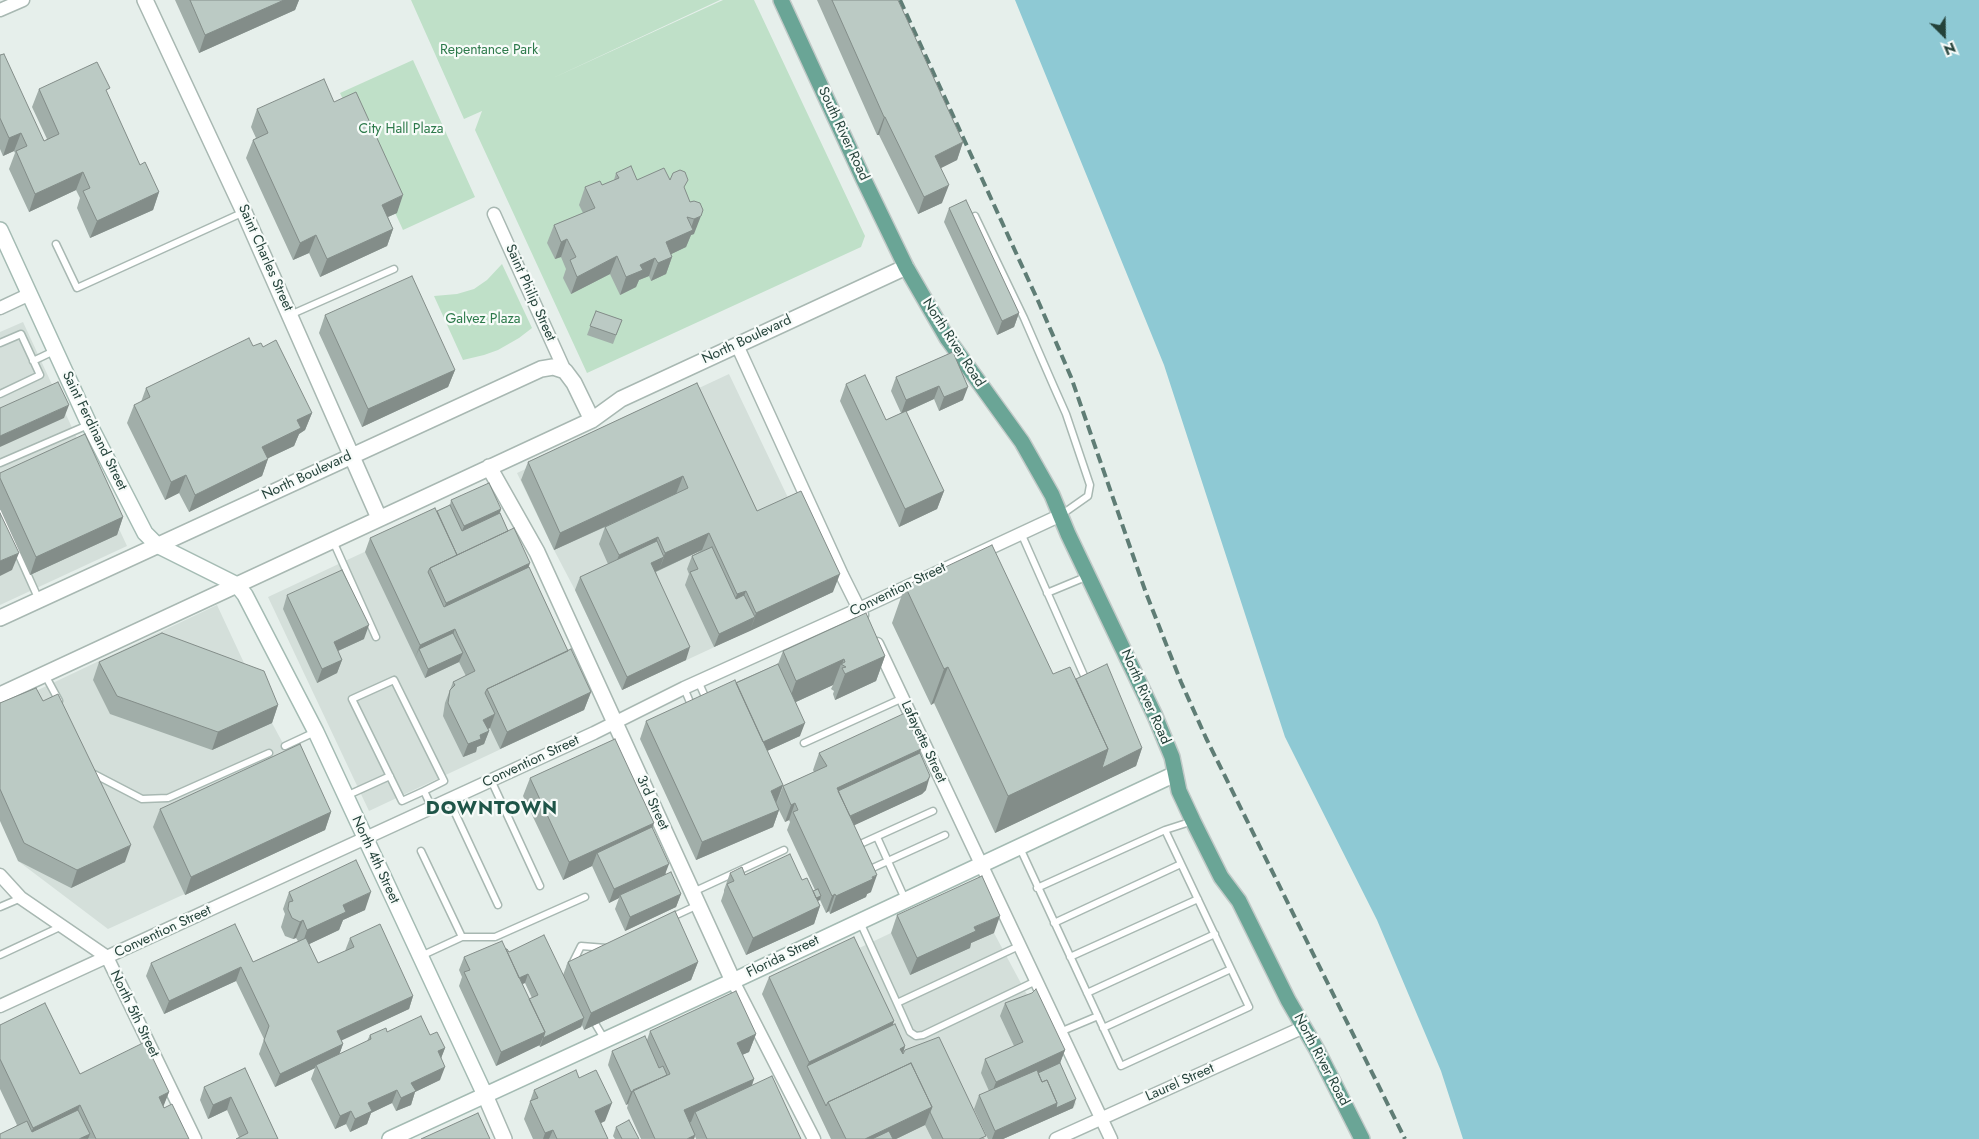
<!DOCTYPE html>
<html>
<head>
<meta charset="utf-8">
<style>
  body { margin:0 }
  #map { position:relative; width:1979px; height:1139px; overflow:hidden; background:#e6efeb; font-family:Jost,sans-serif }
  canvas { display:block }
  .north { position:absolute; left:1919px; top:10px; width:50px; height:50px; -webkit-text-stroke:4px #f7fbf9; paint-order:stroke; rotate:157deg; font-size:14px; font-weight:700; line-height:20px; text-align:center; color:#24423a }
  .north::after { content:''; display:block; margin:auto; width:18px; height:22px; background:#24423a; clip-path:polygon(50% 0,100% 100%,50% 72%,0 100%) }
</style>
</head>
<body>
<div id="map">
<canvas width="1979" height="1139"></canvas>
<div class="north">N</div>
</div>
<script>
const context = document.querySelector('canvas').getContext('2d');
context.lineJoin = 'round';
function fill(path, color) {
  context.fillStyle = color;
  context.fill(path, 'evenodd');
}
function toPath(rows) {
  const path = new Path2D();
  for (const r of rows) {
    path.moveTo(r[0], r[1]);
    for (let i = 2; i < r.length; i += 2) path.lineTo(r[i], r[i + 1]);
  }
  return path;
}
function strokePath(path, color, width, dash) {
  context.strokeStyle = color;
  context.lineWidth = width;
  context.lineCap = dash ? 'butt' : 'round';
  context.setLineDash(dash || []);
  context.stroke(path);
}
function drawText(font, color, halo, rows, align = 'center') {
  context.font = font + ' Jost,sans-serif';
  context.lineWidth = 4.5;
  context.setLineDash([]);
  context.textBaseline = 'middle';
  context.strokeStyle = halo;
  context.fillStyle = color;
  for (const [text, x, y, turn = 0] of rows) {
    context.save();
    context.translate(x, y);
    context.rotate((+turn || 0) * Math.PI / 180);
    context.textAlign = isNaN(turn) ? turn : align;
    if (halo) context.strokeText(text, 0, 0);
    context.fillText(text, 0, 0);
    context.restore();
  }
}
const built = toPath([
  [23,322,127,546,0,605,0,332],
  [729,374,833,592,622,690,575,590,554,550,517,473],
  [484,496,584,710,369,811,268,597],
  [217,605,272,723,293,762,325,830,108,929,18,861,0,708],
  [891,933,994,933,1031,1002,1060,1063,1076,1104,1073,1108,1003,1139,831,1139,762,994]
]);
const green = toPath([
  [411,0,720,0,553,78,723,0,754,0,865,236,861,247,587,373,475,130,482,111,464,119],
  [413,60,475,197,403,230,340,93],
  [502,264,532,328,519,338,498,350,484,355,463,360,434,296,457,294,474,289,487,280]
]);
const water = toPath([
  [1015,0,1979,0,1979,1139,1463,1139,1441,1071,1377,920,1285,737,1164,365]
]);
const service = toPath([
  [975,216,1024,318,1054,387,1066,414,1090,485,1088,496,1061,515],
  [56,244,77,288,244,212],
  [290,315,394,269],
  [0,343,21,334,40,375,0,394],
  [33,361,54,351],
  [0,463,88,425],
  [0,513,39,600],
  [1021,533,1086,680],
  [333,541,376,637],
  [1047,593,1088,576],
  [45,675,59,701],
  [698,681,707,701],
  [684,688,692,707],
  [804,743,903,698],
  [285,746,315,732],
  [92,773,142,799,168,798,269,753],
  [491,780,540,886],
  [424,791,402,801,352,699,394,680,444,781,424,791,432,808],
  [346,796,390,776],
  [449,800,498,905],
  [877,837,905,899],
  [856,846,933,811],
  [1020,848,1121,1066,1249,1007,1165,830,1193,821],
  [421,851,462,937],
  [866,871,945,835],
  [1037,888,1165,830],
  [693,892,784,850],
  [0,907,21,898],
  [670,918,698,905],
  [860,922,897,1003],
  [1054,923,1181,864],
  [1019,946,897,1003,910,1032,916,1036,923,1035,1036,981],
  [0,955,62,926],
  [421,956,462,937,495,937,585,897],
  [1070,957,1198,899],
  [571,966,581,946,606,948],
  [1087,993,1215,934],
  [596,1025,605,1040],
  [1103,1028,1231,969],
  [1060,1032,1098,1016]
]);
const minor = toPath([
  [0,10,23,0],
  [494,214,565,371],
  [0,308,30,294],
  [737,345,842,575,862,615],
  [877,644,1111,1139],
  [0,875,21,898,107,957,195,1139],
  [733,981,814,1139],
  [0,1006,594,733,684,688,859,609,1061,515],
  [1056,1139,1304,1027]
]);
const tertiary = toPath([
  [145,0,244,212,379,518],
  [489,467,537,552,733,981],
  [0,618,541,369,553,367,565,371,574,383,592,420],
  [0,695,592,420,621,399,906,267],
  [485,1095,504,1139]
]);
const secondary = toPath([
  [0,230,89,424,145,533,157,545,237,585,245,595,316,732,485,1095],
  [390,1139,733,981,1175,774]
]);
const primary = toPath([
  [781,0,862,176,906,267,947,338,1022,442,1052,495,1068,534,1155,716,1172,757,1179,791,1193,821,1221,877,1239,901,1288,1000,1317,1050,1362,1139]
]);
const rail = toPath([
  [900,0,1039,303,1071,377,1146,593,1181,682,1206,738,1405,1139]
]);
const wall = toPath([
  [175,0,299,0,295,10,199,53],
  [817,0,898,0,963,142,957,160,941,168,942,203,918,214,879,135,877,135],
  [0,55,44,141,47,139,32,107,39,89,107,94,140,165,159,192,153,210,90,238,77,208,80,198,76,190,29,212,9,169,15,153,14,151,3,156,0,149],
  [334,102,397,213,388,217,393,229,387,246,320,277,309,253,293,260,246,158,253,140,256,138,251,127,257,109],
  [616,173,637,180,670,180,685,190,690,202,694,201,694,234,691,235,686,247,671,254,672,257,666,274,651,281,649,276,639,280,636,287,620,295,610,274,571,294,563,278,566,269,561,257,555,259,547,243,554,225,583,213,579,205,585,187,602,185,614,180],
  [949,208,1019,313,1014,327,997,335,944,222],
  [596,311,622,320,613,344,587,335],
  [325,315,455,370,448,387,362,427,319,333],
  [253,346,263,347,312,413,305,430,299,434,294,446,268,458,262,476,189,512,179,493,165,500,127,423,134,405,141,402,146,388],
  [953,352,963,400,939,411,934,399,906,412,944,491,937,509,899,527,840,401,846,384,886,420,901,413,891,391,896,377],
  [697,383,757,511,833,592,714,647,685,585,689,574,687,569,692,556,702,550,656,572,686,660,622,690,575,590,580,577,608,564,599,544,605,527,554,550,521,480,528,462],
  [0,473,123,517,117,535,30,575,0,509],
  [451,500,501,509,500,513,508,531,529,567,568,651,591,692,584,710,500,749,490,728,488,729,489,731,484,744,477,747,476,752,463,757,443,716,445,703,453,682,466,676,459,662,425,678,365,552,370,538,437,511,450,505],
  [905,586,1053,674,1076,679,1142,748,1136,766,995,833,934,703,931,705,892,623],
  [287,595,364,639,338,651,342,660,337,673,317,683,283,609],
  [783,651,885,656,876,681,835,700,833,694,834,691,831,689,833,685,796,702,800,736,767,751,783,785,777,803,783,786,814,772,813,770,819,753,920,753,926,790,922,794,854,825,871,892,867,894,866,897,830,914,829,911,826,913,820,900,817,901,820,906,814,924,746,955,721,901,724,892,724,890,730,873,745,875,802,880,813,891,815,890,787,830,790,822,789,820,785,822,779,810,773,827,696,860,640,739,646,721,778,664],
  [99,662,278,705,272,723,212,750,110,714,93,680],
  [0,703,125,862,71,888,18,861,0,821],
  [530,778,652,827,666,874,681,894,676,907,625,931,615,909,619,898,609,903,592,866,563,880,523,796],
  [160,809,331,812,325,830,185,895,153,827],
  [289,892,365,910,343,920,339,930,309,944,318,963,345,951,350,938,413,996,409,1009,341,1040,343,1044,339,1055,367,1041,370,1035,387,1032,430,1035,445,1048,441,1058,440,1080,415,1092,411,1105,396,1111,392,1103,371,1113,367,1124,350,1132,346,1124,335,1129,311,1079,315,1068,275,1087,259,1054,264,1039,236,981,164,1014,146,976,151,963,253,962,298,941,296,938,293,939,285,936,281,927,285,914,283,909],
  [897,915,994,933,971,943,970,948,910,975,891,933],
  [506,949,509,952,563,975,568,962,698,962,691,980,584,1030,582,1025,581,1027,540,1047,539,1045,496,1066,459,986,462,977,459,970,464,957],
  [525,983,532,998,529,999,522,984],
  [769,977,894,1021,892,1026,905,1046,903,1054,985,1139,932,1139,925,1125,896,1139,831,1139,762,994],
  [1005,1003,1065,1050,1060,1063,1073,1108,1003,1139,988,1139,974,1109,979,1095,989,1091,981,1073,985,1059,1014,1046,1000,1016],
  [0,1025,80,1074,169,1092,163,1106,189,1139,0,1139,17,1125,0,1089],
  [650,1031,756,1034,749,1052,742,1055,754,1079,752,1085,801,1139,696,1139,695,1136,694,1139,641,1139,627,1108,628,1104,626,1105,608,1065,612,1051,647,1040],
  [245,1068,278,1139,239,1137,227,1110,208,1119,200,1100,204,1087],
  [579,1078,605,1121,601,1123,608,1139,533,1139,524,1119,534,1090],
  [616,1127,639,1139,615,1139,613,1136]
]);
const shadedWall = toPath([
  [284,0,299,0,295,10,199,53,205,35],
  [884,117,885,117,879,135,877,135],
  [21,133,14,151,3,156,9,138],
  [963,142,957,160,929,174,935,156],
  [83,172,76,190,29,212,35,194],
  [949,185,942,203,918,214,924,197],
  [159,192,153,210,90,238,97,221],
  [403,195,397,213,376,222,382,205],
  [701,216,694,234,691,235,686,247,659,260,666,242,690,231,694,219],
  [393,229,387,246,320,277,327,259],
  [316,235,309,253,293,260,300,243],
  [567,239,561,257,555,259,561,242],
  [617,256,610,274,571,294,577,277],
  [672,257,666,274,651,281,658,263],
  [655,258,649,276,639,280,636,287,620,295,626,277,640,265],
  [1019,313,1014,327,997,335,1002,321],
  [455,370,448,387,362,427,368,409],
  [939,386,934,399,901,414,906,400],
  [968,387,963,400,939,411,944,397],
  [69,405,64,418,0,447,0,436],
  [312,413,305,430,299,434,294,446,256,464,262,447,297,420],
  [268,459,262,476,189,512,195,495],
  [186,475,179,493,165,500,171,482],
  [683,476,676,494,554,550,560,533],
  [944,491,937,509,899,527,905,509],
  [501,509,496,522,459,540,464,526],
  [123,517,117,535,30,575,36,557],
  [709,533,702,550,659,570,665,553],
  [658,537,652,555,612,573,619,555],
  [19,553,12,570,0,576,0,561],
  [664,557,659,570,646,576,651,563],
  [530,563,524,581,440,620,446,603],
  [840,574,833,592,750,631,756,613],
  [746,591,739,608,731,612,737,594],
  [755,617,750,631,714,647,719,634],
  [369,625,364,639,329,655,334,642],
  [455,629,450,642,419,649,415,658,420,645],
  [690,647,686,660,622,690,627,677],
  [463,653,459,662,425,678,428,669],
  [885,656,876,681,835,700,845,674],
  [844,659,842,664,841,664,833,685,787,706,796,681],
  [342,660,337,673,317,683,322,669],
  [948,667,934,703,931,705,944,669],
  [591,692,584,710,500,749,507,732],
  [278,705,272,723,212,750,218,732],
  [495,714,490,728,478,733,483,720],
  [805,723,800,736,756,756,761,743],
  [489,731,484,744,477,747,476,752,463,757,468,744,480,735],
  [1142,748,1136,766,995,833,1008,796,1108,749],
  [921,749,915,767,839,802,837,788],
  [930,776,926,790,922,794,842,831,847,818],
  [783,785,776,803,771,791],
  [795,803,789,820,785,822,791,805],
  [779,810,773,827,696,860,702,842],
  [331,812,325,830,185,895,191,877],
  [654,823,648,840,597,853,592,866,563,880,569,862],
  [131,845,125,862,71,888,77,870],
  [669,864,664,877,620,895,619,898,609,903,614,889],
  [877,875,871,892,867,894,866,897,830,914,836,896],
  [371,892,365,910,343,920,339,930,301,948,307,930,343,905],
  [681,894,676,907,625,931,630,917],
  [835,894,829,911,826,913,832,896],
  [821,896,820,900,805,906,807,902],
  [820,906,814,924,746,955,753,938],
  [1000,916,994,933,971,943,970,948,910,975,917,958,974,927],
  [303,920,296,938,293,939,300,922],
  [698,962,691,980,584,1030,591,1013],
  [241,967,236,981,164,1014,169,1001],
  [528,974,525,983,513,988,517,979],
  [413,996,409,1009,332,1045,337,1031],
  [584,1018,581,1027,540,1047,543,1038],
  [894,1021,888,1039,807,1066,809,1062],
  [545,1032,540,1045,496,1066,501,1052],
  [756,1034,749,1052,730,1060,737,1043],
  [343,1044,338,1058,316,1065,315,1068,275,1087,280,1074],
  [905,1046,901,1060,900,1049],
  [445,1048,440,1061,438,1051],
  [1065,1050,1060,1063,991,1095,996,1082],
  [445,1067,440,1080,415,1092,411,1105,396,1111,401,1098,411,1083],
  [754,1079,748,1096,695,1112,691,1122,677,1128,684,1110],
  [397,1090,392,1103,371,1113,367,1124,350,1132,355,1119,368,1103],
  [633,1091,628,1104,626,1105,631,1092],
  [169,1092,162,1110,159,1097],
  [231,1097,227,1110,208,1119,213,1105],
  [1076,1099,1073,1108,1003,1139,992,1139,995,1131,1057,1103],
  [612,1103,605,1121,589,1129,595,1111],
  [80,1105,73,1123,29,1139,33,1128],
  [932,1107,925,1125,896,1139,865,1139],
  [351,1111,346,1124,335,1129,340,1116],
  [553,1130,549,1139,543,1139,545,1133],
  [90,1134,88,1139,79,1139],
  [695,1135,694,1139,687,1139]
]);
const building = toPath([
  [190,0,284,0,205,35,190,0],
  [832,0,898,0,963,142,935,156,949,185,924,197,885,117,884,117,832,0],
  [4,54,44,141,59,134,39,89,97,62,110,88,106,90,140,165,145,162,159,192,97,221,83,191,90,188,83,172,35,194,16,151,27,146,21,133,9,138,0,118,0,55,4,54],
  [324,79,334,102,356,92,403,195,382,205,393,229,327,259,316,235,300,243,253,140,268,133,257,109,324,79],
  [631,166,637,180,664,168,670,180,673,173,680,170,685,172,688,180,684,187,690,202,694,201,700,203,703,210,701,216,694,219,687,217,693,230,666,242,672,257,658,263,655,258,640,265,643,270,626,277,617,256,577,277,570,260,576,257,567,239,561,242,554,225,595,208,585,187,600,181,602,185,619,178,616,173,631,166],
  [966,200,1019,313,1002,321,949,208,966,200],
  [412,276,455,370,368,409,325,315,412,276],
  [596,311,622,320,616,335,590,326,596,311],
  [249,338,253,346,261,343,263,347,276,340,312,413,297,420,301,428,262,447,268,459,195,495,186,475,171,482,134,405,150,397,146,388,249,338],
  [953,352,968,387,944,397,939,386,906,400,896,377,953,352],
  [865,375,886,420,906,411,944,491,905,509,846,384,865,375],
  [58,382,69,405,0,436,0,408,58,382],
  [697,383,757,511,801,491,840,574,756,613,746,591,737,594,709,533,665,553,658,537,619,555,605,527,688,488,683,476,560,533,528,462,697,383],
  [85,434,123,517,36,557,0,478,0,473,85,434],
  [489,483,501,509,464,526,451,500,489,483],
  [450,505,462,531,500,513,508,531,457,555,437,511,450,505],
  [435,508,457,555,430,568,428,572,444,607,529,567,568,651,487,689,485,693,495,714,483,720,489,731,480,735,481,739,468,744,448,703,450,690,455,685,453,682,475,671,458,636,455,629,420,645,370,538,435,508],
  [0,513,19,553,0,561,0,513],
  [514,528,530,563,446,603,430,568,514,528],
  [657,541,664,557,651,563,690,647,627,677,580,577,657,541],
  [992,545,1053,674,1070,667,1108,749,1008,796,948,667,944,669,905,586,992,545],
  [712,547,736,599,744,595,755,617,719,634,690,572,698,569,692,556,712,547],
  [342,570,369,625,334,642,342,660,322,669,287,595,342,570],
  [866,613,885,656,845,674,842,668,846,667,841,664,845,662,844,659,796,681,783,651,866,613],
  [162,633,264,671,278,705,218,732,117,696,99,662,162,633],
  [453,633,463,653,428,669,419,649,453,633],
  [571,649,591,692,507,732,487,689,571,649],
  [778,664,805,723,763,742,736,683,778,664],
  [1107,664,1142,748,1102,768,1108,749,1076,679,1107,664],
  [735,680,783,785,771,791,779,810,702,842,646,721,735,680],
  [36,688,43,701,58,694,131,845,77,870,24,843,0,789,0,703,36,688],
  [905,713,921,749,837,788,877,875,872,877,873,879,836,896,835,894,832,896,793,812,798,810,795,803,791,805,783,786,827,766,819,753,905,713],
  [615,739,654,823,569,862,530,778,615,739],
  [300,744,331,812,191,877,160,809,300,744],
  [920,753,930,776,927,781,850,816,838,791,920,753],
  [652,827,669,864,614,889,597,853,652,827],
  [790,854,802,880,807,878,820,906,753,938,727,884,734,881,730,873,742,867,745,875,790,854],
  [356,860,371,892,343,905,346,912,307,930,303,920,300,922,292,918,288,909,289,902,293,901,289,892,356,860],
  [671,872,681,894,630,917,620,895,671,872],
  [982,876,1000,916,974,927,976,931,917,958,897,915,982,876],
  [818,889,821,896,816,898,813,891,818,889],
  [675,911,698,962,591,1013,568,962,675,911],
  [235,924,253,962,306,938,318,963,354,947,350,938,380,924,413,996,337,1031,343,1044,280,1074,264,1040,269,1026,241,967,169,1001,151,963,235,924],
  [544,935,584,1018,543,1038,545,1032,529,999,538,995,528,974,519,978,506,949,507,949,509,952,544,935],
  [854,937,894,1021,809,1062,769,977,854,937],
  [502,941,545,1032,501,1052,464,972,470,970,464,957,502,941],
  [1036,989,1065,1050,996,1082,985,1059,1023,1042,1005,1003,1032,993,1036,989],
  [736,991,756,1034,737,1043,754,1079,684,1110,695,1135,687,1139,655,1139,633,1090,670,1074,650,1031,736,991],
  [45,1003,80,1074,145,1042,169,1092,159,1097,164,1108,172,1104,189,1139,96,1139,80,1105,33,1128,0,1059,0,1025,45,1003],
  [421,1016,430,1035,437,1032,445,1048,438,1051,445,1067,411,1083,416,1091,401,1098,397,1090,368,1103,372,1111,355,1119,351,1111,340,1116,316,1065,371,1039,370,1035,386,1028,387,1032,421,1016],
  [895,1024,905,1046,900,1049,903,1054,905,1050,939,1037,986,1136,979,1139,943,1139,930,1112,932,1107,911,1063,828,1102,826,1106,807,1066,895,1024],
  [645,1036,659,1068,663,1066,667,1075,631,1092,612,1051,645,1036],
  [911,1063,932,1107,865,1139,846,1139,828,1102,911,1063],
  [1060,1063,1076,1099,1056,1108,1057,1103,1047,1080,1042,1082,1038,1073,1060,1063],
  [245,1068,278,1139,236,1139,248,1133,231,1097,213,1105,204,1087,245,1068],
  [576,1070,579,1078,596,1070,612,1103,595,1111,608,1139,557,1139,553,1130,545,1133,530,1101,538,1098,534,1090,576,1070],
  [1037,1070,1042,1082,1047,1080,1057,1103,995,1131,979,1095,1037,1070],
  [772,1076,801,1139,707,1139,695,1112,772,1076],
  [78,1110,90,1134,79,1139,0,1139,0,1134,27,1121,32,1132,78,1110],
  [478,1113,490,1139,421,1139,478,1113],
  [629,1120,639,1139,622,1139,616,1127,629,1120],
  [889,1131,893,1139,872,1139,889,1131]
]);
const parkNames = [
  ["Repentance Park",489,51],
  ["City Hall Plaza",401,130],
  ["Galvez Plaza",483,320]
];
const streetNames = [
  ["South River Road",843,134,65],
  ["Saint Charles Street",265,258,66],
  ["Saint Philip Street",530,293,66],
  ["North Boulevard",747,340,-25],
  ["North River Road",953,343,57],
  ["Saint Ferdinand Street",94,431,64],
  ["North Boulevard",307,476,-25],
  ["Convention Street",898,590,-26],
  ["North River Road",1145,697,66],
  ["Lafayette Street",923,742,65],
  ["Convention Street",531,762,-25],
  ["3rd Street",652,803,65],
  ["North 4th Street",375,860,65],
  ["Convention Street",163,932,-25],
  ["Florida Street",783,957,-26],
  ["North 5th Street",134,1014,64],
  ["North River Road",1321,1060,62],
  ["Laurel Street",1180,1083,-24]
];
const districtNames = [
  ["DOWNTOWN",492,809]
];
fill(built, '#d4dfda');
fill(green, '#bfe0c8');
fill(water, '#8ec9d4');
strokePath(service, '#a8b8b2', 9);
strokePath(minor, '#a8b8b2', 15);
strokePath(tertiary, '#a8b8b2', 18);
strokePath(secondary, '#a4bbb3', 18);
strokePath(primary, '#c2cac8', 18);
strokePath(service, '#fff', 6);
strokePath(minor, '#fff', 12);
strokePath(tertiary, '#fff', 15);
strokePath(secondary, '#fff', 15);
strokePath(primary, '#6aa596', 15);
strokePath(rail, '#5f7d75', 4, [10, 5]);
fill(wall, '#a1aea9');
fill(shadedWall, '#838d89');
fill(building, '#bbcac4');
strokePath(building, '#838d89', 1);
drawText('14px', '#2d7a4b', '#f7fbf9', parkNames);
drawText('14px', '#24423a', '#f7fbf9', streetNames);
context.letterSpacing = '1px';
drawText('bold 19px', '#1f5548', '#f7fbf9', districtNames);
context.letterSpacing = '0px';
</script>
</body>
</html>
